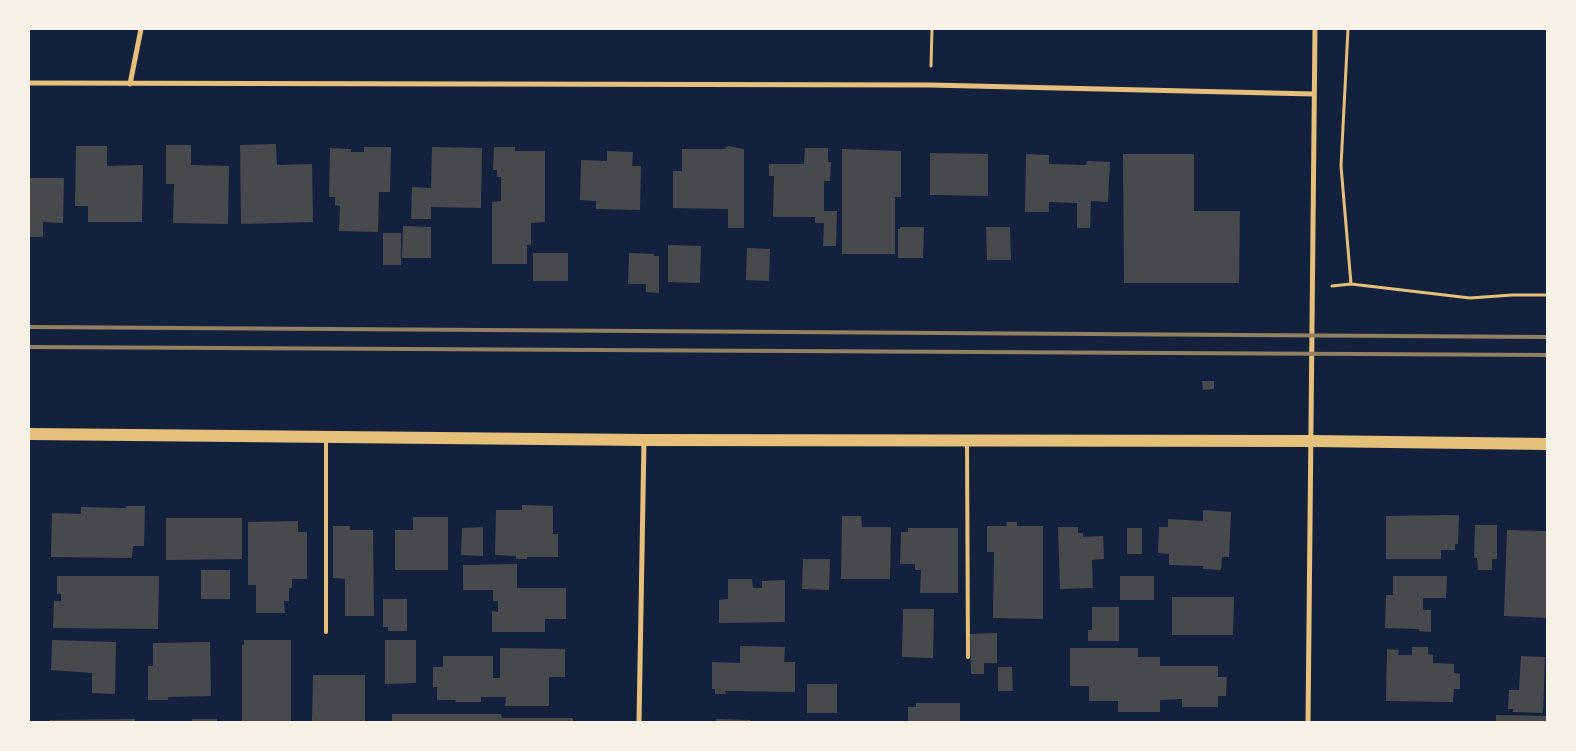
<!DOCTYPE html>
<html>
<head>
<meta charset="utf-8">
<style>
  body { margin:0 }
  #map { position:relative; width:1576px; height:751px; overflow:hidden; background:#14213d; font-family:Roboto,sans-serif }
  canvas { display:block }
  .frame { position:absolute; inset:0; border:30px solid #f6f1e7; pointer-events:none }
</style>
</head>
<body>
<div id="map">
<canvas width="1576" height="751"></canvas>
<div class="frame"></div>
</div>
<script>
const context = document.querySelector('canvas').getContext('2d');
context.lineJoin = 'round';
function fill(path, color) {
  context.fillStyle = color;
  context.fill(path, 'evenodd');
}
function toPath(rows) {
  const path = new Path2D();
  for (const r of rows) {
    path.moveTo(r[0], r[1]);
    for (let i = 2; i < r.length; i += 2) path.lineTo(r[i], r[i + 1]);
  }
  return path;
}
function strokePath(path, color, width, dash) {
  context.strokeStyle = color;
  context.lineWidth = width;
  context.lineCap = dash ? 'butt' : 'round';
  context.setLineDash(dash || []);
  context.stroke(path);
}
const building = toPath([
  [276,144,277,165,312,164,313,222,241,224,240,145],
  [166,145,191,145,191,165,229,166,228,224,173,223,174,184,166,184],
  [76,146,107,146,107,166,143,165,142,222,88,222,88,206,75,206],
  [728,146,744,149,744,228,728,228,728,209,673,208,673,171,682,171,682,149,724,149],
  [364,147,391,147,390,192,379,192,378,232,339,231,340,206,335,205,335,197,329,197,330,148,351,149,351,152,364,152],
  [432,147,482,148,481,208,431,207,431,219,411,219,412,187,431,188],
  [494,147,515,147,515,151,545,151,545,222,531,223,531,245,527,245,527,264,492,264,492,202,501,201,501,177,497,177,497,170,493,170],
  [805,148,828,148,828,162,831,162,830,181,824,181,824,211,837,211,836,246,823,246,824,223,815,223,815,217,773,217,774,176,769,176,769,164,804,164],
  [842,149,901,151,901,197,895,197,895,254,842,254],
  [607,151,633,152,632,166,641,166,640,210,596,209,596,201,580,200,581,160,607,161],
  [930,153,988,154,988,196,930,195],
  [1026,154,1049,155,1049,164,1086,165,1087,161,1110,162,1108,202,1091,201,1090,228,1077,228,1077,203,1049,202,1049,212,1025,212],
  [1123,154,1194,154,1194,211,1240,211,1239,283,1124,283],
  [29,178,64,178,63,223,43,222,43,237,29,237],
  [403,226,431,227,431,258,402,258],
  [900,227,924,227,923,258,898,258,898,229,900,229],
  [986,227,1010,227,1011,260,987,260],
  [383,233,401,233,401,265,383,265],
  [668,245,701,246,700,283,668,282],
  [747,248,770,249,769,281,746,280],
  [533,253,568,253,568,281,533,281],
  [629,253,654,254,654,256,659,256,659,293,646,292,646,284,628,284],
  [1202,381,1214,381,1214,389,1203,390],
  [522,505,553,506,553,534,558,534,558,557,527,557,527,559,516,559,516,556,495,555,496,510,522,510],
  [126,506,145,506,144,546,133,546,132,558,51,557,52,513,81,514,81,507,126,508],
  [1203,510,1231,512,1229,557,1222,557,1221,570,1203,569,1203,566,1169,565,1169,554,1158,553,1159,527,1168,527,1168,519,1203,521],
  [1459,515,1458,544,1455,544,1455,550,1441,550,1441,559,1386,559,1386,516],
  [842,516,861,516,862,527,891,527,890,579,841,579],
  [413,517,448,517,448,570,395,570,395,530,413,530],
  [166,518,242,518,242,559,166,560],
  [298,521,298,532,307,532,307,579,292,579,292,588,289,588,289,601,284,601,285,613,256,613,256,585,248,585,248,522],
  [1006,522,1017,522,1017,526,1043,526,1043,619,993,618,994,552,987,552,987,526,1007,526],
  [1475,525,1497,525,1497,559,1492,559,1492,570,1478,570,1477,558,1474,558],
  [333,526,350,526,350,530,373,530,374,616,345,616,345,579,333,578],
  [483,527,483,556,461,555,462,528],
  [1058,527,1078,527,1078,533,1083,533,1083,537,1103,536,1104,559,1092,560,1093,588,1060,589],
  [908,528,958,528,958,593,920,593,921,570,915,570,915,564,900,564,901,532,908,532],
  [1127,528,1142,528,1142,554,1127,554],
  [1507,530,1547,531,1547,618,1504,616],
  [803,559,830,559,829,590,802,589],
  [517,564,517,588,566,588,566,619,545,619,545,632,492,632,492,611,498,612,498,601,493,601,493,590,463,590,463,565],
  [201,570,230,570,230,599,201,599],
  [57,576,159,576,158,629,53,628,54,601,61,601,61,594,57,594],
  [1120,576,1154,576,1154,600,1120,600],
  [1393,576,1447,576,1446,598,1423,598,1423,610,1431,610,1431,632,1419,631,1419,629,1385,628,1386,595,1393,595],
  [728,579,752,579,753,588,762,588,762,581,785,580,785,622,719,623,719,600,728,599],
  [1172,597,1234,597,1233,635,1172,635],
  [383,599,407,599,407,631,388,631,388,627,383,627],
  [1092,607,1119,607,1119,641,1088,641,1088,630,1092,630],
  [903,609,934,609,933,658,902,657],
  [997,633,997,663,984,663,984,674,971,674,970,634],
  [52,640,116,642,115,694,92,693,92,673,51,670],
  [244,640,291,640,291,722,242,722,242,645,244,644],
  [385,640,416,640,416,683,385,684],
  [210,642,211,696,168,697,168,700,148,700,148,666,153,666,153,643],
  [740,646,785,647,784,662,795,662,795,692,725,691,726,694,715,694,715,689,712,689,712,662,740,663],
  [1412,647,1428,647,1428,654,1433,655,1433,663,1454,664,1454,673,1460,674,1460,689,1454,689,1453,702,1386,701,1387,649,1399,650,1398,655,1412,655],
  [500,648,565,649,565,677,549,677,549,706,505,706,506,697,481,697,481,702,455,702,456,700,437,700,437,687,433,687,433,667,443,667,443,656,493,656,493,678,500,678],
  [1070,648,1138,648,1138,657,1160,657,1160,666,1218,666,1218,677,1227,677,1226,696,1218,696,1218,707,1182,707,1182,699,1160,700,1160,712,1118,712,1118,701,1089,701,1089,686,1070,686],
  [1521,656,1545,657,1543,713,1513,712,1513,709,1508,709,1509,690,1519,690],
  [998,667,1012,667,1013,691,998,691],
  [313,675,365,675,365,722,312,722],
  [807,684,837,684,837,713,807,713],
  [916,703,960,703,960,722,908,721,908,707,916,707],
  [392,714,501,714,502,718,573,718,573,722,392,722],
  [1496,715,1547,716,1547,722,1496,722],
  [135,719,135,722,50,722,50,720],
  [192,719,217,719,217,722,192,722],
  [716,719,750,720,750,722,716,722]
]);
const path = toPath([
  [1348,29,1341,166,1351,284,1470,298,1512,295,1547,295],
  [931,66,932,29],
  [1332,286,1351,284]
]);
const service = toPath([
  [326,439,326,632],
  [967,443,968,657]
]);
const minor = toPath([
  [29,83,930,85,1314,94],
  [130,84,141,29],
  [639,722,644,440],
  [1308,722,1315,29]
]);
const primary = toPath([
  [29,434,644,440,1311,441,1547,444]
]);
const rail = toPath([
  [29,327,1547,337],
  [29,347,1547,355]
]);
fill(building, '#48494c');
strokePath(path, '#e5c07b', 3);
strokePath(service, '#e5c07b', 4);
strokePath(minor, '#e5c07b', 5);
strokePath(primary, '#e5c07b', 12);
strokePath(rail, '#918062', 4);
</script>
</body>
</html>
